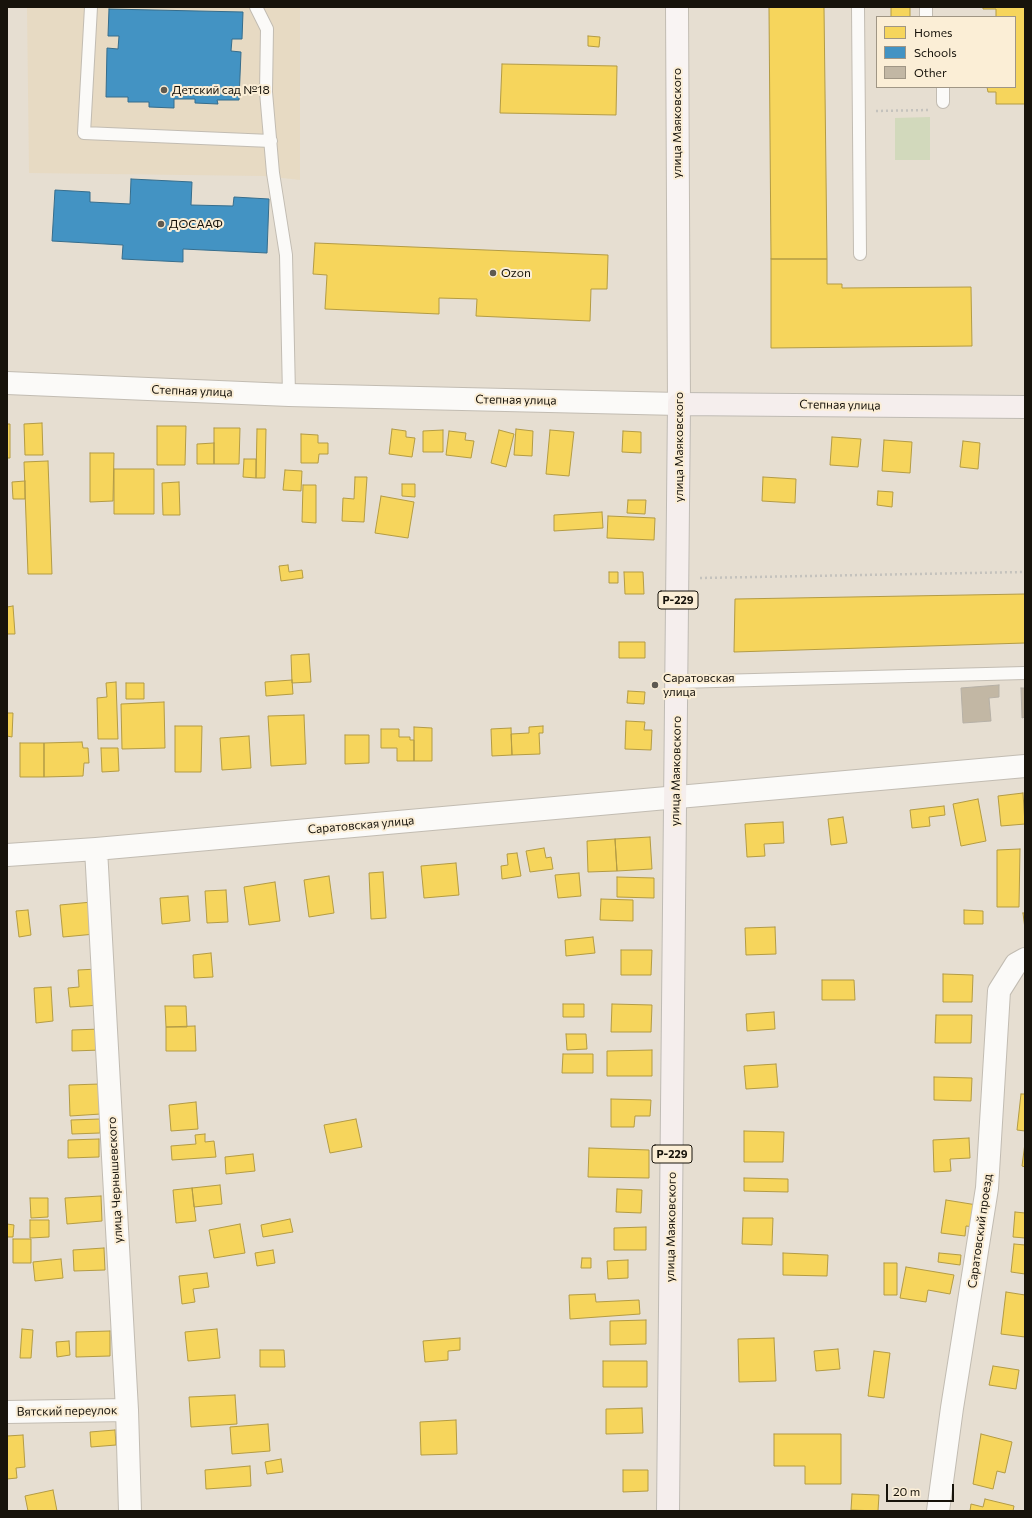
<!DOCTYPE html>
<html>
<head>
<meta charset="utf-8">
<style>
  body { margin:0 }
  #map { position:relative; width:1032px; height:1518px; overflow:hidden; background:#e6ded1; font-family:Commissioner,sans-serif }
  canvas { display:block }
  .frame { position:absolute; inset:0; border:8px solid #17130b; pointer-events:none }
  .legend { position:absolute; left:876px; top:16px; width:140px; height:72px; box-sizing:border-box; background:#fbeed6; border:1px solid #a09685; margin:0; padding:5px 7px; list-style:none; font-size:12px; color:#17130b }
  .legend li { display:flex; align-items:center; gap:8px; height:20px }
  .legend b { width:20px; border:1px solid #a09685 }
  .scale { position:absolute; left:886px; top:1484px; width:68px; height:18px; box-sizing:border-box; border:2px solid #17130b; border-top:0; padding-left:5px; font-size:12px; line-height:14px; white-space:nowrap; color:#17130b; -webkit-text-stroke:3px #fbeed6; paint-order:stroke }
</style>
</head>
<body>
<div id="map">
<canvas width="1032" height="1518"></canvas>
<div class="frame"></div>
<ul class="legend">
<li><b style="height:11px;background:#f6d55c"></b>Homes</li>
<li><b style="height:11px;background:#4393c3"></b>Schools</li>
<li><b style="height:11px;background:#c2b7a4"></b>Other</li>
</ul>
<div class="scale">20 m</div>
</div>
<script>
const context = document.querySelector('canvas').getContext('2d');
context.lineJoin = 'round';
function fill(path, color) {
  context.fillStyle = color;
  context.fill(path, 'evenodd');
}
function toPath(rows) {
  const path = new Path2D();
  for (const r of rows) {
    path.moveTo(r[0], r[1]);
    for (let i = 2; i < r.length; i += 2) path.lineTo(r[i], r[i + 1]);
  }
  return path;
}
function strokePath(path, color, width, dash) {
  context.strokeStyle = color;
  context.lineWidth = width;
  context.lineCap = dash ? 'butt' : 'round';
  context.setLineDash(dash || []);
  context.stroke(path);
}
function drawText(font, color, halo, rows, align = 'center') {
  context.font = font + ' Commissioner,sans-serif';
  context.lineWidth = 4;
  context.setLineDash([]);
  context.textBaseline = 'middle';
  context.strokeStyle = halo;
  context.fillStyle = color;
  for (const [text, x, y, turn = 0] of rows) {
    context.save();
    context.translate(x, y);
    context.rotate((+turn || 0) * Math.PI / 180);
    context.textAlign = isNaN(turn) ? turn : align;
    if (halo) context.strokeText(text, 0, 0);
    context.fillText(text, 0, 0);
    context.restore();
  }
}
const built = toPath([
  [27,7,300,7,300,180,264,176,29,173]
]);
const green = toPath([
  [930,117,930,160,895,160,895,118]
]);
const homes = toPath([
  [769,7,824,7,827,259,771,259,769,7],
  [891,7,910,7,910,17,891,17,891,7],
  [983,7,1025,7,1025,104,996,104,996,92,988,92,987,87,1015,87,1015,17,996,17,996,9,983,9,983,7],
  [588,36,600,37,599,47,588,46,588,36],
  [502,64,617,66,616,115,500,113,502,64],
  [315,243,608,255,607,289,591,289,590,321,476,316,477,299,439,298,439,314,325,309,327,275,313,274,315,243],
  [771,259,827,259,827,284,842,284,842,288,971,287,972,346,771,348,771,259],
  [42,423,43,455,25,455,24,424,42,423],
  [7,424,10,424,10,458,7,458,7,424],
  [157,426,186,426,185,465,157,465,157,426],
  [214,428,240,428,239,464,214,464,214,428],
  [257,429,266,429,265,478,256,478,257,429],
  [392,429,406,431,406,437,415,438,412,457,389,454,392,429],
  [516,429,533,431,532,456,514,455,516,429],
  [443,430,443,452,423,452,423,431,443,430],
  [499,430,514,434,506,467,491,463,499,430],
  [550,430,574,432,569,476,546,474,550,430],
  [449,431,466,433,465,440,474,441,471,458,446,455,449,431],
  [623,431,641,432,641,453,622,452,623,431],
  [301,434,318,435,318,443,328,443,328,454,319,454,318,463,301,463,301,434],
  [832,437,861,439,858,467,830,465,832,437],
  [884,440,912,442,910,473,882,471,884,440],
  [963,441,980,443,978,469,960,467,963,441],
  [214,443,214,464,197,464,197,444,214,443],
  [90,453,114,453,113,501,90,502,90,453],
  [244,459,256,459,256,478,243,477,244,459],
  [48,461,52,574,28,574,24,462,48,461],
  [114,469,154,469,154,514,114,514,114,469],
  [285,470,302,471,301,491,283,490,285,470],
  [355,477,367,477,364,522,342,521,343,498,354,499,355,477],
  [763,477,796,479,795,503,762,501,763,477],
  [25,481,25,499,13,499,12,482,25,481],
  [179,482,180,515,163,515,162,483,179,482],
  [402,484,415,484,415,497,402,496,402,484],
  [303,485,316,485,316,523,302,522,303,485],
  [878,491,893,492,892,507,877,505,878,491],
  [381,496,414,502,408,538,375,533,381,496],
  [628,500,646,500,645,514,627,513,628,500],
  [602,512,603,528,554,531,554,515,602,512],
  [608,516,655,518,654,540,607,538,608,516],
  [288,565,289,572,302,570,303,578,281,581,279,566,288,565],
  [609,572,618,572,618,583,609,583,609,572],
  [624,572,643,572,644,594,625,594,624,572],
  [1025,594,1025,643,734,652,735,599,1025,594],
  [13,606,15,634,7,634,7,607,13,606],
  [619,642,645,642,645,658,619,658,619,642],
  [309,654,311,682,292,683,291,655,309,654],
  [292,680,293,694,266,696,265,682,292,680],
  [116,682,118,739,98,739,97,698,107,697,106,683,116,682],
  [126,683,144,683,144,699,126,699,126,683],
  [628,691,645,692,644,704,627,703,628,691],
  [164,702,165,748,122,749,121,704,164,702],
  [7,713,13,713,12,737,7,736,7,713],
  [304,715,306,764,271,766,268,716,304,715],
  [626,721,645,722,644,730,652,730,651,750,625,749,626,721],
  [175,726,202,726,201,772,175,772,175,726],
  [543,726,543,733,539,733,540,754,512,755,511,734,529,733,529,727,543,726],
  [414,727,432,728,432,761,414,761,414,727],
  [511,728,512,755,492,756,491,729,511,728],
  [381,729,399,729,399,737,410,737,410,740,414,740,414,761,397,761,397,748,381,748,381,729],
  [345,735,369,735,369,763,345,764,345,735],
  [249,736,251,768,222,770,220,738,249,736],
  [82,742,83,748,88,748,89,763,84,763,83,776,44,777,44,743,82,742],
  [20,743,44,743,44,777,20,777,20,743],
  [101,748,118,748,119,771,102,772,101,748],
  [1023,793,1025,824,1001,826,998,796,1023,793],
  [978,799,986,841,961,846,953,804,978,799],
  [944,806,945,815,929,817,930,826,912,828,910,810,944,806],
  [843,817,847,843,831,845,828,819,843,817],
  [783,822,784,843,764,844,765,856,747,857,745,824,783,822],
  [650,837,652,869,617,871,615,839,650,837],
  [615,839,617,871,588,872,587,841,615,839],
  [544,848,546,858,551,857,553,869,530,872,526,851,544,848],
  [1020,849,1019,907,997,907,997,850,1020,849],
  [517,853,521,876,502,879,501,866,508,865,507,854,517,853],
  [456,863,459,895,424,898,421,866,456,863],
  [383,872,386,918,371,919,369,873,383,872],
  [579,873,581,896,558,898,555,875,579,873],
  [329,876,334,913,309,917,304,880,329,876],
  [617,877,654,878,654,898,617,897,617,877],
  [275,882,280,921,249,925,244,887,275,882],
  [226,890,228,922,207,923,205,891,226,890],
  [188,896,190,921,162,924,160,898,188,896],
  [601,899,633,900,633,921,600,920,601,899],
  [92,902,95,934,63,937,60,905,92,902],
  [28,910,31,935,19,937,16,911,28,910],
  [964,910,983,911,983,924,964,924,964,910],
  [1023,913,1025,913,1025,929,1023,913],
  [775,927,776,954,746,955,745,928,775,927],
  [593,937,595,953,566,956,565,940,593,937],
  [621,950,652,950,651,975,621,975,621,950],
  [211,953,213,977,194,978,193,955,211,953],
  [98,969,101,1005,70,1007,68,988,79,987,78,970,98,969],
  [943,974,973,975,972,1002,943,1002,943,974],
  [822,980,854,980,855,1000,822,1000,822,980],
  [51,987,53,1021,36,1023,34,988,51,987],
  [563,1004,584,1004,584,1017,563,1017,563,1004],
  [612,1004,652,1005,651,1032,611,1032,612,1004],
  [165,1006,186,1006,187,1027,166,1027,165,1006],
  [774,1012,775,1029,747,1031,746,1014,774,1012],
  [936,1015,972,1015,971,1043,935,1043,936,1015],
  [195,1026,196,1051,166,1051,166,1027,195,1026],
  [101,1029,101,1050,72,1051,72,1030,101,1029],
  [566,1034,586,1034,587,1049,567,1050,566,1034],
  [652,1050,652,1076,607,1076,607,1051,652,1050],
  [563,1054,593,1054,593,1073,562,1073,563,1054],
  [776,1064,778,1087,746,1089,744,1066,776,1064],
  [934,1077,972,1078,971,1101,934,1100,934,1077],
  [100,1084,101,1114,70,1116,69,1085,100,1084],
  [1021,1094,1025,1094,1025,1131,1017,1130,1021,1094],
  [611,1099,651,1100,650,1116,635,1116,634,1127,611,1127,611,1099],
  [196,1102,198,1129,171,1131,169,1105,196,1102],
  [100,1119,100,1133,72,1134,71,1120,100,1119],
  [356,1119,362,1147,330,1153,324,1125,356,1119],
  [744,1131,784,1132,783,1162,744,1162,744,1131],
  [205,1134,205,1142,214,1141,216,1157,172,1160,171,1146,196,1144,195,1135,205,1134],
  [969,1138,970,1158,950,1159,951,1171,934,1172,933,1140,969,1138],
  [99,1139,99,1157,68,1158,68,1140,99,1139],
  [1025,1143,1025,1167,1022,1166,1025,1143],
  [589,1148,649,1150,649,1178,588,1177,589,1148],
  [253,1154,255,1171,226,1174,225,1157,253,1154],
  [744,1178,788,1179,788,1192,744,1191,744,1178],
  [220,1185,222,1204,194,1207,192,1188,220,1185],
  [192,1188,196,1221,176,1223,173,1190,192,1188],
  [617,1189,642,1190,641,1213,616,1212,617,1189],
  [101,1196,102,1221,67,1224,65,1198,101,1196],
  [30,1198,48,1198,48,1217,31,1218,30,1198],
  [946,1200,977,1205,974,1227,966,1226,965,1236,941,1233,946,1200],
  [1015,1212,1025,1213,1025,1238,1013,1237,1015,1212],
  [743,1218,773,1218,772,1245,742,1244,743,1218],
  [290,1219,293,1232,263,1237,261,1225,290,1219],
  [30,1220,49,1220,49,1237,30,1238,30,1220],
  [7,1224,14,1225,13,1237,7,1237,7,1224],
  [240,1224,245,1253,214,1258,209,1230,240,1224],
  [646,1227,646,1250,614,1250,614,1228,646,1227],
  [13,1239,31,1239,31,1263,13,1263,13,1239],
  [1014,1244,1025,1245,1025,1274,1011,1272,1014,1244],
  [104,1248,105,1270,74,1271,73,1250,104,1248],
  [273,1250,275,1263,257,1266,255,1253,273,1250],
  [783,1253,828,1255,827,1276,783,1275,783,1253],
  [939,1253,961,1255,960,1265,938,1262,939,1253],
  [582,1258,591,1258,591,1268,581,1268,582,1258],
  [61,1259,63,1278,35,1281,33,1262,61,1259],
  [628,1260,628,1278,608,1279,607,1261,628,1260],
  [884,1263,897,1263,897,1295,884,1295,884,1263],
  [906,1267,954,1275,950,1294,928,1290,926,1302,900,1298,906,1267],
  [207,1273,209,1287,193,1289,195,1302,182,1304,179,1276,207,1273],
  [1006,1292,1025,1295,1025,1337,1001,1334,1006,1292],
  [595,1294,596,1302,639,1300,640,1314,570,1319,569,1295,595,1294],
  [646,1320,646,1344,610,1345,610,1321,646,1320],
  [22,1329,33,1330,31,1358,20,1358,22,1329],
  [217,1329,220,1358,188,1361,185,1332,217,1329],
  [110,1331,110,1356,76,1357,76,1332,110,1331],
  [460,1338,460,1350,448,1351,448,1360,425,1362,423,1341,460,1338],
  [774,1338,776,1381,739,1382,738,1339,774,1338],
  [69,1341,70,1355,57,1357,56,1342,69,1341],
  [838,1349,840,1369,816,1371,814,1351,838,1349],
  [260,1350,284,1350,285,1367,260,1367,260,1350],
  [874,1351,890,1353,884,1398,868,1396,874,1351],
  [603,1361,647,1361,647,1387,603,1387,603,1361],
  [993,1366,1019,1370,1016,1389,989,1385,993,1366],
  [235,1395,237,1424,191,1427,189,1397,235,1395],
  [642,1408,643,1433,606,1434,606,1409,642,1408],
  [456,1420,457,1454,421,1455,420,1422,456,1420],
  [268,1424,270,1451,232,1454,230,1427,268,1424],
  [115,1430,116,1445,91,1447,90,1432,115,1430],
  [774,1434,841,1434,841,1484,805,1484,805,1466,774,1466,774,1434],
  [981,1434,1012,1442,1005,1473,997,1471,993,1489,973,1484,981,1434],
  [23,1435,25,1467,16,1468,17,1478,7,1479,7,1436,23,1435],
  [281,1459,283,1472,267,1474,265,1462,281,1459],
  [250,1466,251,1486,206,1489,205,1470,250,1466],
  [623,1470,648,1470,648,1491,623,1492,623,1470],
  [53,1490,57,1511,28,1511,25,1496,53,1490],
  [852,1494,879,1495,878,1511,851,1510,852,1494],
  [985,1499,1014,1506,1013,1511,970,1511,971,1504,983,1507,985,1499]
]);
const schools = toPath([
  [109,9,243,12,242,39,232,39,231,51,241,52,239,100,217,100,218,104,195,103,195,99,174,99,174,108,149,107,149,102,128,102,128,97,106,97,107,48,118,49,119,36,108,36,109,9],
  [131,179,192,182,191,205,233,206,234,197,269,199,267,253,183,249,183,262,122,259,123,245,52,241,55,190,90,192,90,202,130,204,131,179]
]);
const building = toPath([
  [999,685,999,697,989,698,991,721,963,723,961,688,999,685],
  [1021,688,1025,688,1025,717,1022,718,1021,688]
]);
const path = toPath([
  [876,111,929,110],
  [700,578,1025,572]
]);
const service = toPath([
  [91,7,84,133,271,141],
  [256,7,267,29,266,92,273,173,286,255,289,395],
  [858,7,860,254],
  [926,7,926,17],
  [943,87,943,102],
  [677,682,1025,673]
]);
const minor = toPath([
  [96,849,127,1410,130,1511],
  [7,855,96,849,1025,766],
  [7,1412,127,1410],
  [938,1511,952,1408,987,1188,999,991,1016,964,1025,959]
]);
const tertiary = toPath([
  [7,383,289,395,679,404]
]);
const secondary = toPath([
  [677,7,679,404]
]);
const primary = toPath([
  [668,1511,679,404,1025,407]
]);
const markers = [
  [164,90,4,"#5f5a50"],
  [161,224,4,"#5f5a50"],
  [493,273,4,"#5f5a50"],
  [655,685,4,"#5f5a50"]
];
const shields = [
  [678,600,40],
  [672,1154,40]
];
const shieldNames = [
  ["Р-229",678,600],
  ["Р-229",672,1154]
];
const poiNames = [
  ["Детский сад №18",172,90],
  ["ДОСААФ",169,224],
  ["Ozon",501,273],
  ["Саратовская",663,678],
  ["улица",663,692]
];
const streetNames = [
  ["улица Маяковского",677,123,-90],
  ["Степная улица",192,391,2],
  ["Степная улица",516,400,1],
  ["Степная улица",840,405,1],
  ["улица Маяковского",679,447,-90],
  ["улица Маяковского",676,771,-89],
  ["Саратовская улица",361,825,-5],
  ["улица Чернышевского",115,1180,-93],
  ["улица Маяковского",671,1227,-89],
  ["Саратовский проезд",980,1231,-82],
  ["Вятский переулок",67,1411,-1]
];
fill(built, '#e7dac3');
fill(green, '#d2d9bc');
fill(homes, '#f6d55c');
strokePath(homes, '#b39b44', 1);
fill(schools, '#4393c3');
strokePath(schools, '#366d8c', 1);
fill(building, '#c2b7a4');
strokePath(building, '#b6b0a6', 1);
strokePath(service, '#c2bcb2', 14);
strokePath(minor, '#c2bcb2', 24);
strokePath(tertiary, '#c2bcb2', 24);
strokePath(secondary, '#c2bcb2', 24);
strokePath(primary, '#bfbbb4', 24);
strokePath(path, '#c4c2bd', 2.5, [2, 3]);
strokePath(service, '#fbfaf8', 12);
strokePath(minor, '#fbfaf8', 22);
strokePath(tertiary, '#fbfaf8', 22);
strokePath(secondary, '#f9f4f3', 22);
strokePath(primary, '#f5eeed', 22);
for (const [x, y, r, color] of markers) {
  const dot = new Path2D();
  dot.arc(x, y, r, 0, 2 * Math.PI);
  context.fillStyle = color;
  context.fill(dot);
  strokePath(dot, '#fbeed6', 1.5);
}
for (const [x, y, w] of shields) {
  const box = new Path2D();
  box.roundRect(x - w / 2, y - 9, w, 18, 3);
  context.fillStyle = '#fbeed6';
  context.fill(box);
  strokePath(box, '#17130b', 1);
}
drawText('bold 11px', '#17130b', null, shieldNames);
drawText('12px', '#17130b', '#fbeed6', poiNames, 'left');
drawText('12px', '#17130b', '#fbeed6', streetNames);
</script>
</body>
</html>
